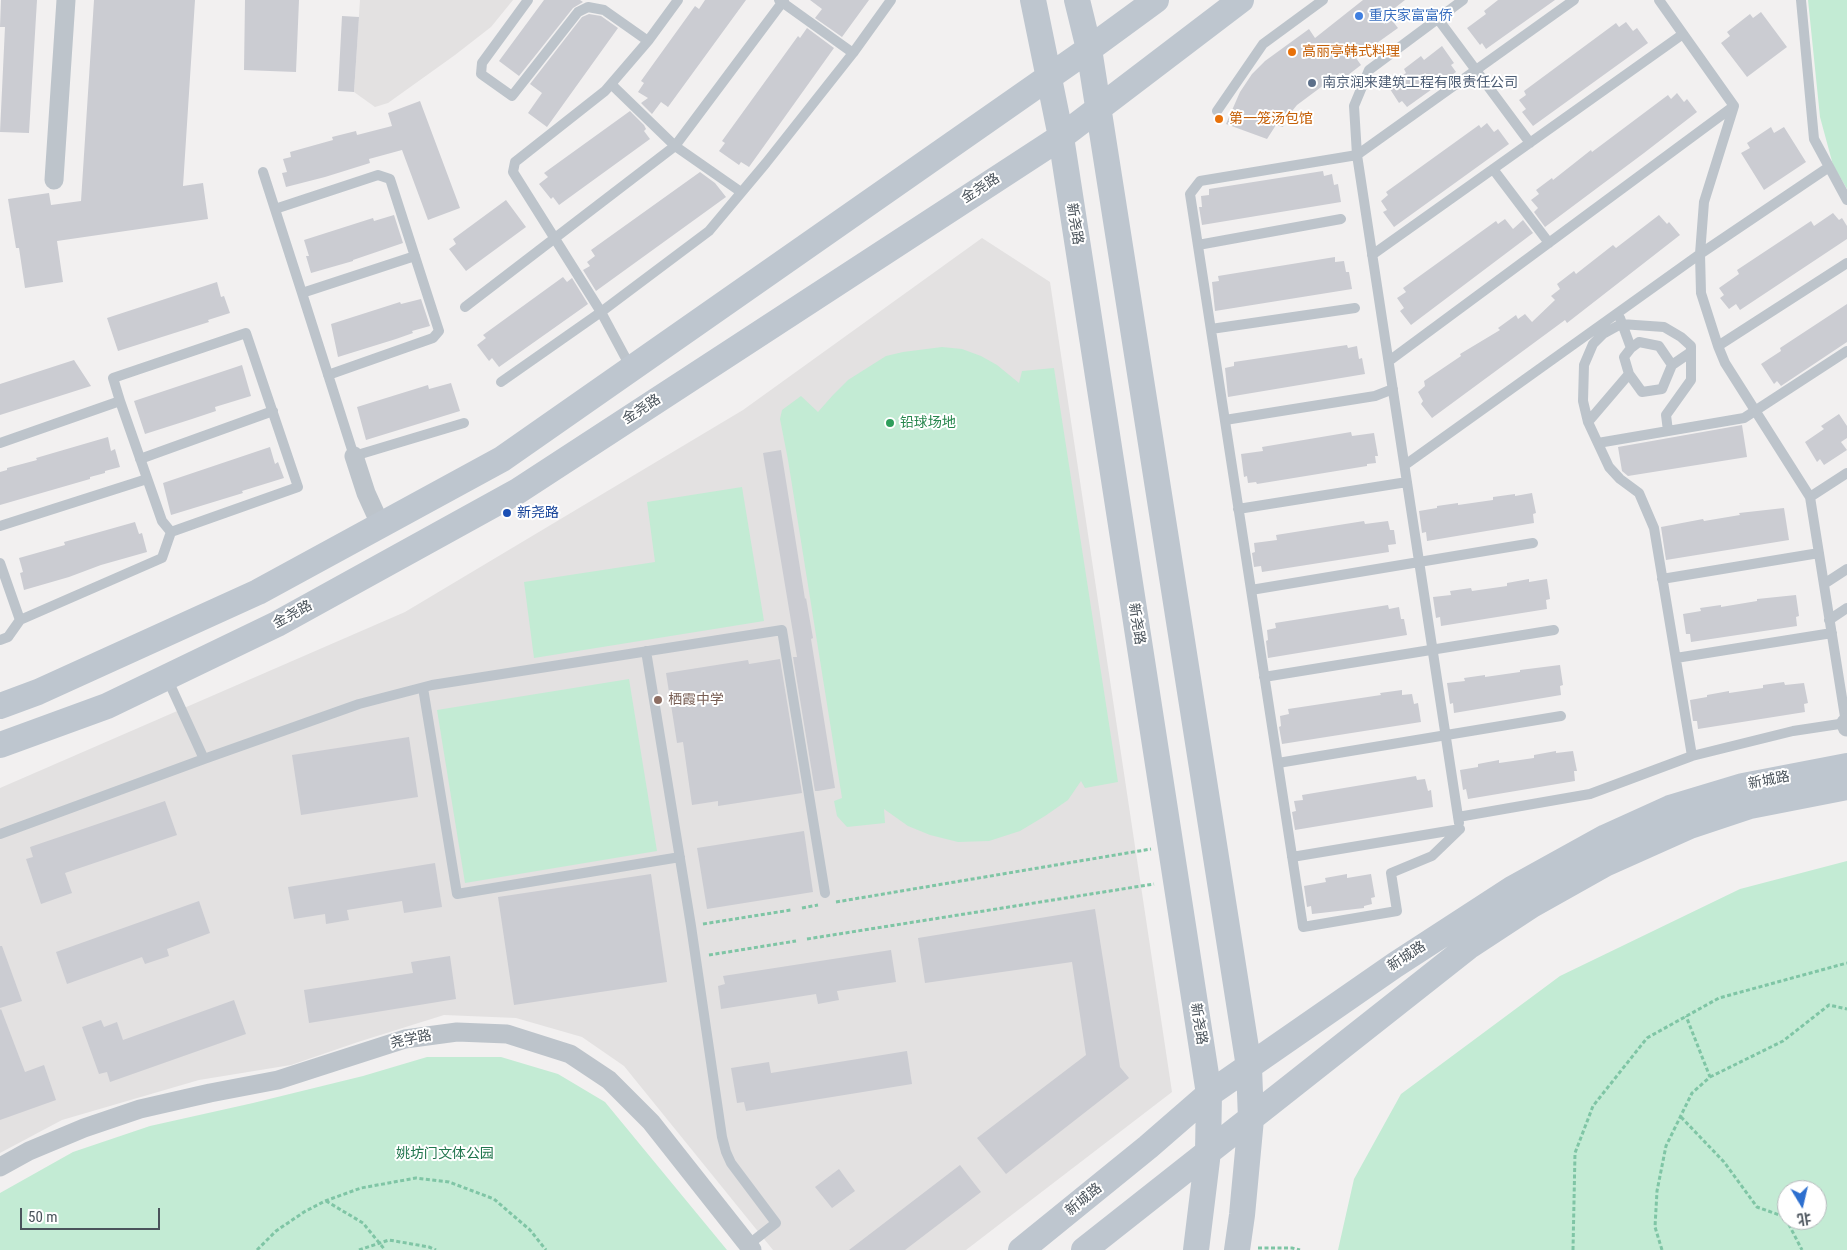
<!DOCTYPE html>
<html>
<head>
<meta charset="utf-8">
<style>
  body { margin:0 }
  #map { position:relative; width:1847px; height:1250px; overflow:hidden; background:#f2f0f0; font-family:"Roboto Condensed","Noto Sans SC",sans-serif }
  canvas { display:block }
  .north { position:absolute; left:1777px; top:1180px; width:50px; height:50px; box-sizing:border-box; background:#fff; border:1px solid #b7babd; border-radius:50%; rotate:171deg; font-size:14px; font-weight:700; line-height:20px; text-align:center; color:#4a535b }
  .north::after { content:''; display:block; margin:auto; width:18px; height:22px; background:#2d6fcf; clip-path:polygon(50% 0,100% 100%,50% 72%,0 100%) }
  .scale { position:absolute; left:20px; top:1208px; width:140px; height:22px; box-sizing:border-box; border:2px solid #4a535b; border-top:0; padding-left:6px; font-size:15px; line-height:18px; white-space:nowrap; color:#4a535b; -webkit-text-stroke:4px #fff; paint-order:stroke }
</style>
</head>
<body>
<div id="map">
<canvas width="1847" height="1250"></canvas>
<div class="north">北</div>
<div class="scale">50 m</div>
</div>
<script>
const context = document.querySelector('canvas').getContext('2d');
context.lineJoin = 'round';
function fill(path, color) {
  context.fillStyle = color;
  context.fill(path, 'evenodd');
}
function toPath(rows) {
  const path = new Path2D();
  for (const r of rows) {
    path.moveTo(r[0], r[1]);
    for (let i = 2; i < r.length; i += 2) path.lineTo(r[i], r[i + 1]);
  }
  return path;
}
function strokePath(path, color, width, dash) {
  context.strokeStyle = color;
  context.lineWidth = width;
  context.lineCap = dash ? 'butt' : 'round';
  context.setLineDash(dash || []);
  context.stroke(path);
}
function drawText(font, color, halo, rows, align = 'center') {
  context.font = font + ' "Roboto Condensed","Noto Sans SC",sans-serif';
  context.lineWidth = 4;
  context.setLineDash([]);
  context.textBaseline = 'middle';
  context.strokeStyle = halo;
  context.fillStyle = color;
  for (const [text, x, y, turn = 0] of rows) {
    context.save();
    context.translate(x, y);
    context.rotate((+turn || 0) * Math.PI / 180);
    context.textAlign = isNaN(turn) ? turn : align;
    if (halo) context.strokeText(text, 0, 0);
    context.fillText(text, 0, 0);
    context.restore();
  }
}
const education = toPath([
  [360,0,513,0,491,27,455,55,388,103,375,107,354,92],
  [982,238,1050,282,1172,1092,966,1250,773,1250,624,1066,582,1037,516,1018,444,1015,358,1042,291,1065,199,1080,62,1120,0,1153,0,788,405,612,743,410]
]);
const green = toPath([
  [1808,0,1847,0,1847,189,1833,165,1820,117],
  [942,347,962,349,981,356,997,365,1019,383,1022,371,1054,368,1118,782,1085,788,1081,781,1068,800,1045,816,1020,831,989,841,958,842,930,835,908,826,884,809,885,823,847,827,837,816,834,801,842,798,788,460,780,419,782,410,801,396,818,412,833,395,848,380,886,356,903,352],
  [742,487,764,621,534,658,524,582,655,562,647,502],
  [629,679,657,851,465,883,437,710],
  [1847,861,1847,1250,1338,1250,1354,1179,1401,1094,1560,976,1740,889],
  [1787,1190,1817,1190,1817,1220,1787,1220],
  [427,1057,501,1057,558,1074,605,1102,727,1250,0,1250,0,1193,73,1152,150,1126,253,1103,363,1076]
]);
const building = toPath([
  [1,0,37,0,29,133,0,132,5,27,0,27],
  [94,0,195,0,183,186,203,183,208,219,57,241,63,282,25,288,19,248,16,248,8,199,49,193,51,205,81,201],
  [245,0,299,0,296,72,244,70],
  [544,0,580,0,583,2,573,8,519,76,499,61],
  [705,0,746,0,668,107,661,102,652,114,641,103,648,98,638,92,644,83,641,81,695,6,699,9],
  [810,0,869,0,842,37,815,18,822,9],
  [1363,0,1405,0,1387,14,1398,28,1356,58,1361,65,1343,79,1340,73,1297,105,1288,116,1283,127,1276,125,1267,139,1226,124,1240,92,1252,74,1265,61,1309,29,1315,38],
  [1498,0,1555,0,1486,49,1482,43,1480,45,1467,28,1486,14,1484,11],
  [1761,12,1787,47,1747,77,1721,43,1730,36,1727,32,1750,14,1753,18],
  [589,14,601,16,618,28,547,127,528,113,542,93,530,84,582,17],
  [342,16,359,17,354,92,338,91],
  [1626,22,1633,31,1637,28,1648,43,1533,126,1522,112,1526,109,1519,100,1526,95,1524,91,1616,23,1619,27],
  [807,28,834,48,749,167,741,162,739,165,719,151,725,143,722,141,798,36,800,38],
  [1442,46,1454,63,1451,65,1456,72,1407,107,1402,101,1399,103,1388,86,1406,73,1404,69,1421,56,1424,60],
  [1677,93,1684,102,1687,99,1697,112,1644,153,1545,227,1534,212,1538,208,1531,200,1539,194,1536,190,1552,178,1553,180,1591,150,1592,152,1668,95,1671,99],
  [420,101,460,208,428,220,402,150,369,159,370,163,325,177,286,187,282,173,287,172,283,159,291,157,290,152,333,140,332,137,356,131,357,135,392,126,388,113],
  [630,111,644,125,646,129,644,131,650,139,559,205,553,197,551,199,539,184,548,177,544,173],
  [1487,123,1494,132,1498,129,1509,144,1394,227,1383,212,1387,210,1381,201,1388,195,1386,192,1479,125,1481,128],
  [1771,127,1774,133,1784,127,1806,162,1764,190,1741,153,1750,148,1747,143],
  [1323,171,1324,176,1332,174,1334,185,1338,184,1341,202,1202,225,1199,207,1202,207,1201,196,1209,195,1209,189],
  [700,172,715,183,726,197,596,291,583,270,590,266,587,262,595,256,591,250],
  [506,200,526,227,466,271,449,249,456,244,453,239],
  [1833,213,1839,220,1842,218,1847,226,1847,239,1740,310,1736,304,1729,309,1720,298,1724,295,1719,288,1739,274,1737,270,1811,221,1814,226],
  [394,215,403,243,353,260,353,261,311,273,306,256,309,256,304,240,373,218,374,221],
  [1659,215,1667,224,1669,222,1680,235,1567,323,1565,320,1432,418,1421,404,1423,401,1418,392,1425,386,1424,381,1461,356,1460,354,1500,330,1498,328,1516,315,1518,319,1525,314,1532,322,1555,300,1551,296,1560,289,1557,284,1574,271,1576,274,1613,245,1616,248],
  [1505,219,1513,229,1523,220,1533,233,1411,325,1400,311,1404,308,1397,298,1406,292,1403,288,1496,221,1498,224],
  [1335,257,1335,262,1344,261,1346,272,1349,272,1352,289,1215,311,1212,282,1219,281,1218,276],
  [563,277,567,282,572,278,588,304,499,367,492,358,489,361,477,345,486,338,483,335],
  [217,282,221,297,224,296,230,313,208,320,209,322,118,351,107,318],
  [421,299,430,326,412,331,413,333,396,339,338,357,331,324,400,302,401,304],
  [1847,304,1847,342,1781,386,1777,381,1774,384,1761,364,1781,351,1780,348],
  [1347,345,1348,348,1357,346,1359,359,1362,358,1365,374,1228,397,1225,368,1234,366,1234,362],
  [74,360,91,386,0,415,0,384],
  [242,365,251,396,215,407,216,411,192,419,145,434,134,401],
  [451,383,460,411,366,440,357,407,428,385,429,389],
  [1839,414,1847,426,1847,438,1841,442,1847,450,1824,465,1820,459,1817,462,1805,442,1824,429,1821,426],
  [1742,425,1747,457,1628,476,1622,471,1618,447],
  [1351,432,1352,436,1374,433,1378,456,1375,456,1376,463,1367,464,1367,466,1257,484,1256,482,1248,483,1247,476,1244,477,1241,454,1263,451,1262,447],
  [108,437,111,451,115,449,120,467,105,471,105,473,90,477,90,479,0,505,0,472,7,470,7,468,37,460,36,458],
  [270,447,275,464,278,462,284,478,242,491,243,493,171,515,163,483],
  [781,450,805,599,806,598,813,638,811,639,835,788,818,791,815,791,793,657,797,657,763,453],
  [1532,493,1536,513,1533,514,1534,523,1427,541,1426,532,1422,533,1419,511,1437,508,1437,506,1458,503,1458,505,1493,500,1493,497,1515,494,1515,496],
  [1784,508,1789,540,1666,560,1661,527,1703,519,1704,521,1740,515,1739,513],
  [1364,521,1365,524,1388,521,1390,530,1394,530,1396,544,1388,545,1389,552,1262,572,1261,566,1254,567,1252,553,1255,552,1254,543,1277,540,1276,535],
  [135,522,139,534,142,533,147,552,101,565,69,577,24,590,20,573,23,572,19,558,65,545,64,542],
  [1529,579,1529,582,1547,579,1550,599,1546,600,1547,609,1441,626,1440,617,1436,618,1433,597,1451,595,1450,591,1471,588,1472,591,1507,586,1507,583],
  [1796,595,1799,616,1796,617,1797,626,1691,642,1690,634,1686,634,1683,614,1701,611,1700,608,1721,605,1721,607,1757,601,1757,599],
  [1388,605,1389,609,1399,607,1401,619,1404,619,1407,635,1268,658,1266,641,1268,640,1267,630,1276,628,1275,623],
  [780,659,802,793,718,806,718,801,692,805,683,742,677,743,666,673,748,660,749,664],
  [1560,665,1563,685,1560,686,1561,695,1454,713,1453,703,1450,704,1447,683,1465,681,1464,678,1485,675,1485,677,1520,672,1520,670],
  [1784,682,1785,685,1804,683,1808,703,1804,704,1805,712,1698,729,1697,721,1693,721,1690,700,1707,697,1707,695,1729,691,1729,693,1763,688,1763,685],
  [1402,690,1402,695,1412,694,1414,704,1418,703,1421,722,1282,744,1279,727,1281,726,1280,716,1289,714,1288,709,1381,695,1380,693],
  [409,737,418,797,301,815,292,755],
  [1556,751,1556,753,1573,751,1577,771,1574,771,1575,781,1468,799,1466,789,1463,790,1460,770,1478,767,1478,764,1499,760,1499,763,1534,758,1534,755],
  [1416,776,1417,780,1425,779,1428,791,1431,790,1433,807,1295,830,1292,812,1296,811,1294,801,1303,800,1302,795],
  [165,801,177,835,65,873,72,893,41,904,26,859,33,857,30,847],
  [804,831,813,892,707,909,697,848],
  [435,863,442,907,404,913,402,901,347,910,349,920,326,924,325,914,294,919,288,887],
  [651,874,667,982,514,1005,498,897],
  [1347,874,1347,878,1371,874,1375,897,1371,898,1372,904,1364,906,1364,908,1312,914,1311,906,1307,907,1304,886,1326,882,1325,878],
  [199,901,210,933,167,949,169,956,145,964,142,957,67,984,56,952],
  [1095,909,1120,1067,1129,1078,1006,1174,977,1138,1086,1055,1072,962,925,983,918,938],
  [0,946,2,946,22,1001,0,1008],
  [891,950,896,982,837,991,839,1000,818,1004,816,994,721,1009,718,986,725,984,723,976],
  [450,956,456,999,309,1023,304,990,413,973,411,962],
  [234,1000,246,1034,110,1082,107,1072,99,1074,82,1027,101,1020,104,1027,117,1022,123,1040],
  [1,1009,25,1072,44,1065,56,1100,0,1120,0,1010],
  [907,1051,912,1084,746,1111,744,1102,737,1103,731,1068,769,1062,771,1073],
  [960,1165,981,1192,905,1250,849,1250],
  [839,1169,855,1191,832,1208,815,1187]
]);
const path = toPath([
  [836,902,1151,849],
  [802,908,818,905],
  [703,924,791,910],
  [807,939,1154,884],
  [709,955,796,941],
  [1710,1077,1783,1041,1829,1005,1847,1009],
  [1681,1117,1724,1162,1757,1207,1785,1217,1802,1250],
  [326,1201,363,1223,385,1250],
  [1258,1248,1292,1248,1300,1250],
  [257,1250,276,1231,304,1212,325,1201,361,1188,416,1178,449,1182,494,1199,530,1230,546,1250],
  [359,1250,389,1240,429,1247,436,1250],
  [1573,1250,1575,1153,1593,1106,1647,1038,1719,998,1847,963],
  [1662,1250,1655,1227,1657,1191,1666,1146,1692,1093,1710,1077,1686,1016]
]);
const service = toPath([
  [528,0,482,63,481,74,512,96,578,12,588,7,604,10,648,41],
  [779,0,853,53],
  [1801,0,1814,139,1847,200],
  [1438,19,1530,143],
  [611,84,675,146,741,192],
  [1217,111,1263,44,1323,0],
  [1493,169,1549,243],
  [263,172,302,293,415,256],
  [275,209,378,175,390,179,439,331,433,338,328,375],
  [1198,245,1341,219],
  [1372,255,1683,34],
  [302,293,354,456,464,423],
  [465,307,675,146,784,0],
  [1620,318,1631,348],
  [1211,329,1355,308],
  [1718,346,1847,263],
  [1389,361,1734,106],
  [1672,365,1659,346,1639,342,1631,348,1624,357,1629,374,1642,392,1662,389,1672,365,1691,352],
  [631,368,601,312,513,172,515,162,605,91,648,41,678,0],
  [501,382,601,312,709,231,766,163,853,53,891,0],
  [120,401,162,521,171,532],
  [1225,420,1375,396,1393,389],
  [1588,422,1629,374],
  [1668,431,1666,415,1691,380,1691,346,1681,337,1664,327,1621,324,1603,334,1593,344,1584,365,1583,401,1588,422,1609,467,1620,479,1639,493,1654,528,1692,756],
  [0,443,120,401,113,378,246,333,298,487,171,532,162,558,20,620],
  [1598,443,1744,418,1847,351],
  [140,459,273,411],
  [1405,465,1700,254,1829,167],
  [1810,497,1847,473],
  [1238,509,1407,482],
  [0,526,147,479],
  [0,563,20,620,8,637,0,640],
  [1662,579,1819,553],
  [1824,584,1847,569],
  [1251,590,1533,543],
  [1829,620,1847,608],
  [646,651,691,926,722,1137,726,1152,731,1163,776,1223,748,1245],
  [1676,658,1832,633],
  [1264,677,1554,630],
  [423,688,457,894,680,857],
  [204,759,359,704,432,685,782,630,825,893],
  [1278,763,1561,716],
  [1458,817,1590,794,1692,756,1793,731,1846,723,1810,497,1725,363,1718,346,1701,293,1700,254,1704,202,1734,106,1659,0],
  [1459,823,1357,155,1354,106,1369,70,1463,0],
  [1460,829,1432,856,1391,873,1397,911,1303,927,1190,194,1200,181,1357,155,1574,0],
  [0,834,204,759,167,678],
  [1292,857,1460,829]
]);
const minor = toPath([
  [54,180,66,0],
  [354,456,366,493,381,526],
  [1846,723,1847,727],
  [0,1167,29,1151,84,1128,140,1109,210,1093,278,1080,405,1039,457,1032,507,1034,570,1054,609,1080,651,1122,752,1250]
]);
const secondary = toPath([
  [1033,0,1061,137,1209,1094,1208,1152,1196,1250],
  [1077,0,1089,49,1249,1067,1251,1119,1242,1215,1237,1250],
  [0,706,38,692,258,592,502,459,1089,49,1156,0],
  [0,745,107,706,277,624,518,491,1061,137,1241,0],
  [1021,1250,1148,1147,1209,1094,1395,965,1512,889,1606,837,1670,808,1743,786,1847,766],
  [1084,1250,1468,947,1532,905,1605,864,1690,826,1750,806,1847,787]
]);
const markers = [
  [1359,16,5,"#3f7fe0"],
  [1292,52,5,"#e8710a"],
  [1312,83,5,"#5c6f8a"],
  [1219,119,5,"#e8710a"],
  [890,423,5,"#2e9e5b"],
  [507,513,5,"#1a4fb4"],
  [658,700,5,"#8d6e63"]
];
const shopNames = [
  ["重庆家富富侨",1369,16]
];
const foodNames = [
  ["高丽亭韩式料理",1302,52],
  ["第一笼汤包馆",1229,119]
];
const serviceNames = [
  ["南京润来建筑工程有限责任公司",1322,83]
];
const streetNames = [
  ["金尧路",981,189,-33],
  ["新尧路",1074,224,81],
  ["金尧路",642,410,-33],
  ["金尧路",293,615,-28],
  ["新尧路",1136,624,81],
  ["新城路",1769,781,-11],
  ["新城路",1407,957,-33],
  ["新尧路",1198,1024,81],
  ["尧学路",411,1040,-12],
  ["新城路",1084,1200,-39]
];
const leisureNames = [
  ["铅球场地",900,423]
];
const transitNames = [
  ["新尧路",517,513]
];
const educationNames = [
  ["栖霞中学",668,700]
];
const parkNames = [
  ["姚坊门文体公园",445,1154]
];
fill(education, '#e3e1e1');
fill(green, '#c3ebd4');
fill(building, '#cbccd2');
strokePath(path, '#7fc5a5', 3, [4, 2.5]);
strokePath(service, '#bdc4cb', 10);
strokePath(minor, '#bdc4cb', 19);
strokePath(secondary, '#bec6cf', 26);
for (const [x, y, r, color] of markers) {
  const dot = new Path2D();
  dot.arc(x, y, r, 0, 2 * Math.PI);
  context.fillStyle = color;
  context.fill(dot);
  strokePath(dot, '#fff', 2);
}
drawText('14px', '#366cbe', '#fff', shopNames, 'left');
drawText('14px', '#c56008', '#fff', foodNames, 'left');
drawText('14px', '#4e5e75', '#fff', serviceNames, 'left');
drawText('14px', '#4a535b', '#fff', streetNames);
drawText('14px', '#27864d', '#fff', leisureNames, 'left');
drawText('14px', '#164399', '#fff', transitNames, 'left');
drawText('14px', '#785e54', '#fff', educationNames, 'left');
drawText('14px', '#21764e', '#fff', parkNames);
</script>
</body>
</html>
